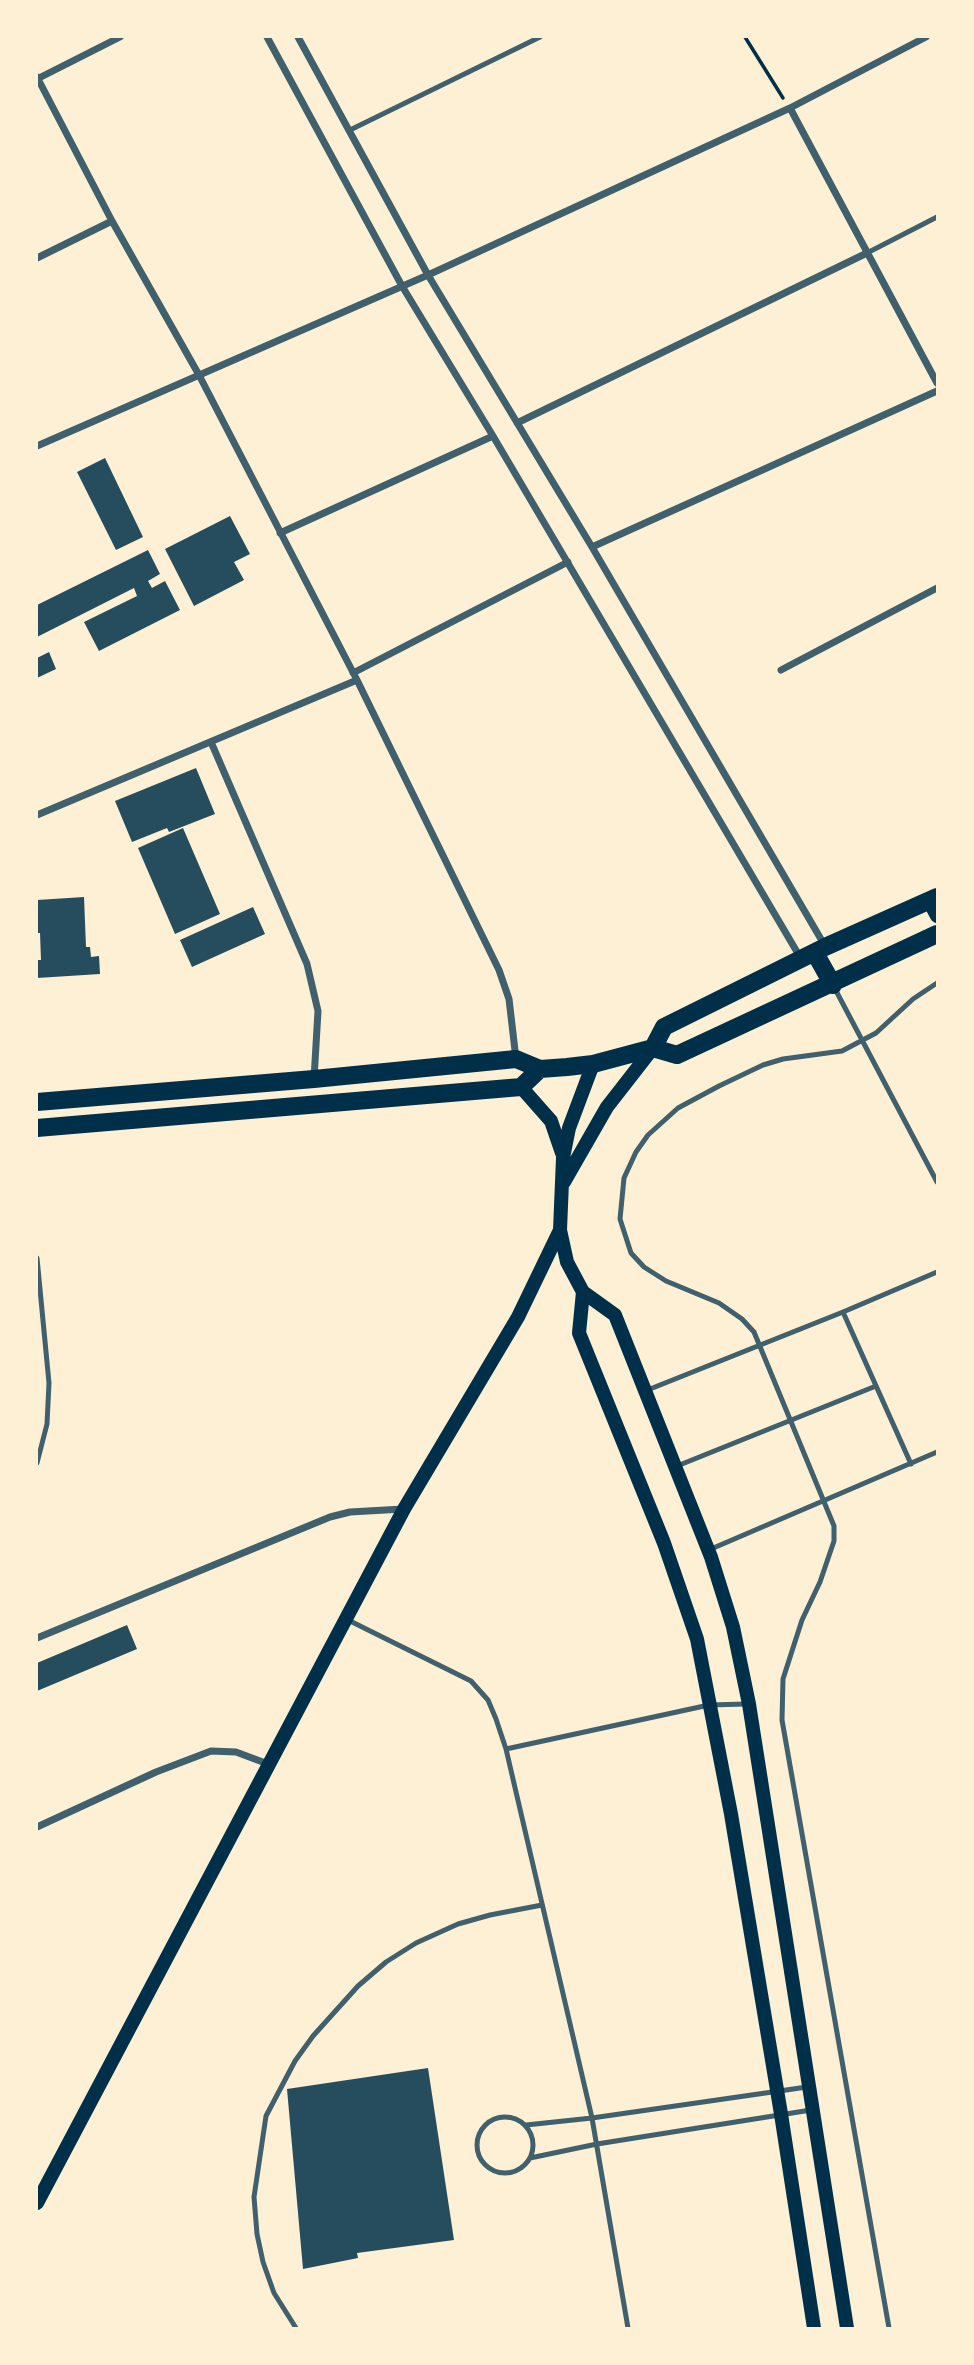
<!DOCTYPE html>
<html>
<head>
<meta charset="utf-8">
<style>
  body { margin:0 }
  #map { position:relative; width:974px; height:2365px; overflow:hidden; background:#fdf0d5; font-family:"Public Sans",sans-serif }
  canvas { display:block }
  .frame { position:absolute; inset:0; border:38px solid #fdf0d5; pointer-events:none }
</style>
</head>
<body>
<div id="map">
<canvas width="974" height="2365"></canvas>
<div class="frame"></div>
</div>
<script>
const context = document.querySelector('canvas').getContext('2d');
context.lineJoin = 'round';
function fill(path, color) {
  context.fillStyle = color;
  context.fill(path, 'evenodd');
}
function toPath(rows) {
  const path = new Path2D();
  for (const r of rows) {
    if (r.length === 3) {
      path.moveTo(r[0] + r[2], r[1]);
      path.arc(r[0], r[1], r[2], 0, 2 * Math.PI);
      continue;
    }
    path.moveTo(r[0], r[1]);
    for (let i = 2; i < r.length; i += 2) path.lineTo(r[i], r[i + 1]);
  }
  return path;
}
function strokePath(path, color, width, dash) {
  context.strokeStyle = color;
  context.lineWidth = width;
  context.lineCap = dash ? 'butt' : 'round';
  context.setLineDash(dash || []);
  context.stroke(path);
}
const building = toPath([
  [105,458,143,537,116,550,77,472],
  [230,516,250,554,234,562,244,580,194,606,165,549],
  [148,550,160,574,148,581,152,588,165,581,180,610,99,651,84,622,137,596,134,588,37,637,37,605],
  [49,652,56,669,37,678,37,658],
  [196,768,215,814,169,832,167,828,132,842,115,801],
  [183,828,220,914,175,934,138,848],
  [84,897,86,947,90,947,91,957,99,956,100,974,37,978,37,960,41,960,40,933,37,933,37,900],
  [253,907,265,934,192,967,180,940],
  [127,1625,137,1649,37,1691,37,1663],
  [428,2068,454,2240,357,2253,358,2258,303,2269,287,2089]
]);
const path = toPath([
  [745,37,783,98]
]);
const service = toPath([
  [350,130,540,37],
  [867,253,937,217],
  [834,987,937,1182],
  [37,1258,49,1383,47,1424,37,1463],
  [843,1312,911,1464],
  [645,1391,843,1312,937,1272],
  [677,1466,876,1386],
  [711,1549,937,1452],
  [348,1620,471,1681,488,1700,496,1719,506,1749,592,2118,628,2328],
  [506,1749,709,1705,746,1704],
  [505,2145,28],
  [526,2125,592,2118,807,2087],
  [530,2158,597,2144,811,2110],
  [296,2328,274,2293,263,2262,257,2234,254,2197,266,2116,295,2061,313,2036,358,1986,386,1962,416,1943,458,1924,490,1915,542,1905],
  [889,2328,782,1720,783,1679,802,1620,820,1582,834,1541,834,1526,754,1332,742,1319,719,1303,666,1281,644,1267,631,1253,620,1219,624,1178,636,1152,648,1135,678,1108,719,1086,763,1065,783,1059,842,1051,876,1033,913,999,937,983]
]);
const minor = toPath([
  [267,37,402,286,493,436,800,957],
  [298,37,428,275,592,547,825,946],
  [37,77,112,221,199,375,357,680,499,970,509,999,516,1059],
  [37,79,120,37],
  [790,108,937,383],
  [37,258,112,221],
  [517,423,867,253],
  [37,446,428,275,790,108,926,37],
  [280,533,493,436],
  [592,547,937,391],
  [781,670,937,588],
  [353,673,568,562],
  [211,742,307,964,318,1011,314,1079],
  [37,815,357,680],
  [37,1638,330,1517,350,1512,403,1509],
  [37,1827,156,1772,211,1751,236,1752,268,1764]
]);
const secondary = toPath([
  [929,901,937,916],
  [593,1064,569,1128,563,1158,560,1230,567,1262,583,1292,615,1315,711,1557,733,1627,749,1704,847,2328],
  [521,1087,551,1121,562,1153],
  [564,1182,607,1107,653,1048],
  [583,1292,579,1333,664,1543,697,1639,731,1814,781,2114,814,2328],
  [37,2203,404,1509,518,1317,560,1230]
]);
const primary = toPath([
  [815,953,833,985],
  [653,1048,664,1027,825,947,937,897],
  [37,1102,314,1079,516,1059,540,1069,567,1067,593,1064,653,1048,677,1055,937,934],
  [37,1128,521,1087,540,1069]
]);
fill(building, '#264d5e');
strokePath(path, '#003049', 3.5);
strokePath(service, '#3f606c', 5);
strokePath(minor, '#3f606c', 7);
strokePath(secondary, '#003049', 14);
strokePath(primary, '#003049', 18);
</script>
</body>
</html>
